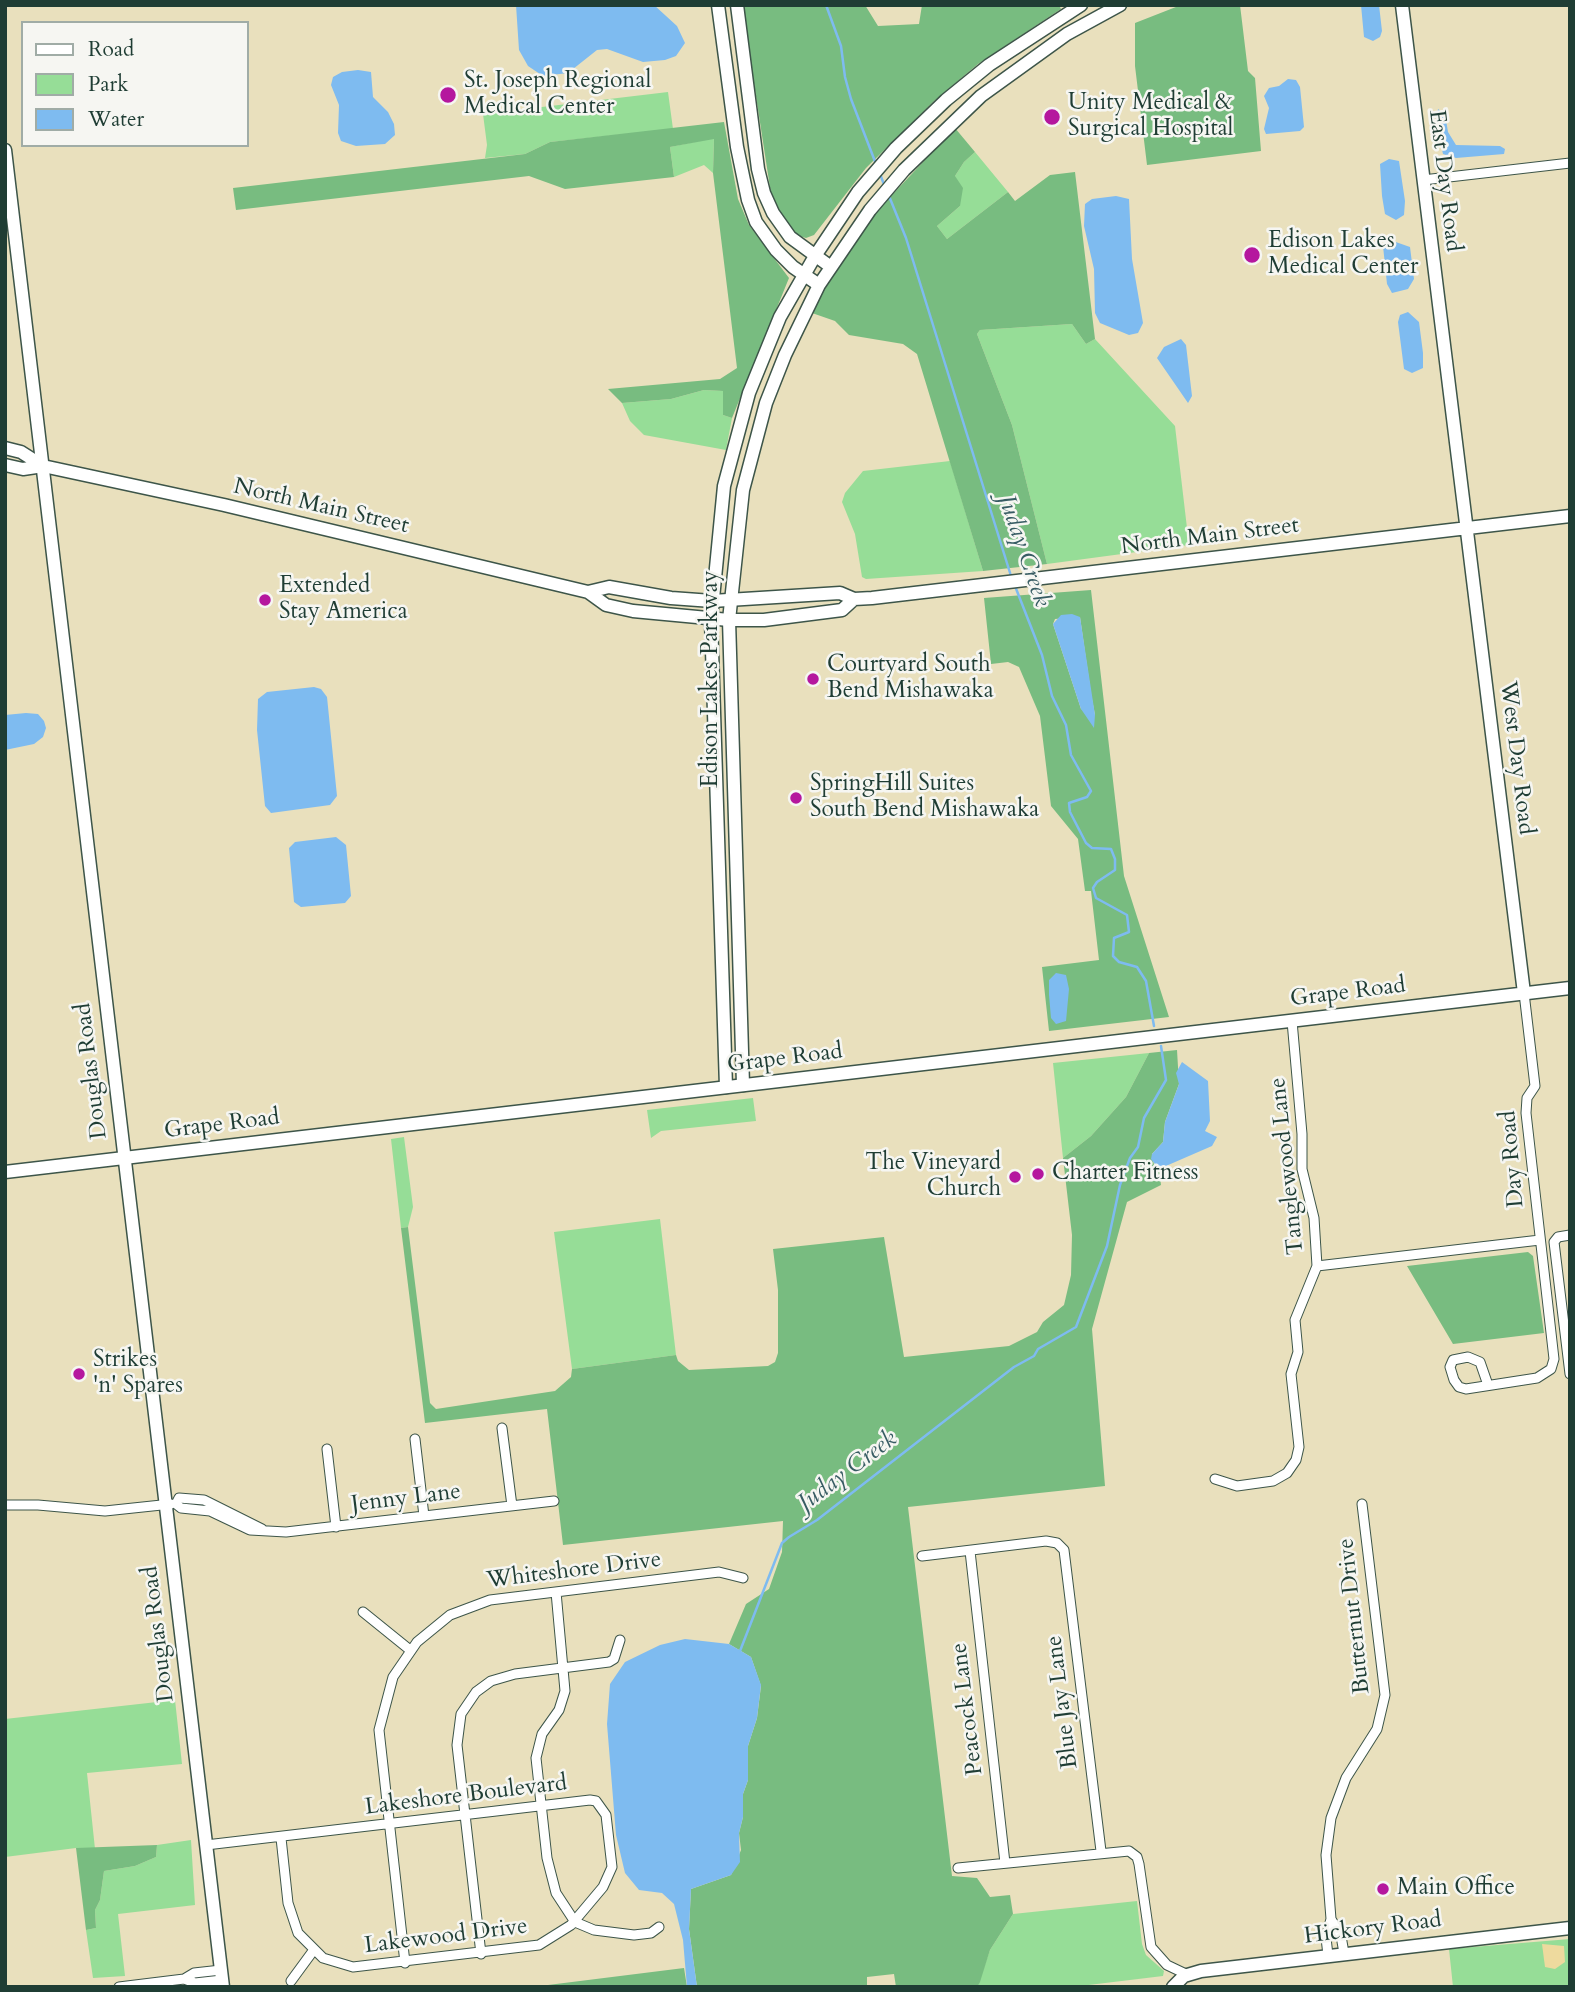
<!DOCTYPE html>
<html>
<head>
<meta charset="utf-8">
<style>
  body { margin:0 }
  #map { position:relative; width:1575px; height:1992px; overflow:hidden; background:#e9e0bd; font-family:Cardo,serif }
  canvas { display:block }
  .frame { position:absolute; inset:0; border:7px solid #1f3d34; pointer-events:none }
  .legend { position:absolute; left:21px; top:21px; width:228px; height:126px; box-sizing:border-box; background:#f6f6f2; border:2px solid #a0aca6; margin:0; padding:9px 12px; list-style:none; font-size:21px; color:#1f3d34 }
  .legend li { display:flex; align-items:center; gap:14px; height:35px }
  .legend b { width:35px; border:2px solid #a0aca6 }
</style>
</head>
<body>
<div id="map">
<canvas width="1575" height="1992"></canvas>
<div class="frame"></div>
<ul class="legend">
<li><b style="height:9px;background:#fff"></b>Road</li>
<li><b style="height:19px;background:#96dd97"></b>Park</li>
<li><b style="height:19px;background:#7ebbf0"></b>Water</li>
</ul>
</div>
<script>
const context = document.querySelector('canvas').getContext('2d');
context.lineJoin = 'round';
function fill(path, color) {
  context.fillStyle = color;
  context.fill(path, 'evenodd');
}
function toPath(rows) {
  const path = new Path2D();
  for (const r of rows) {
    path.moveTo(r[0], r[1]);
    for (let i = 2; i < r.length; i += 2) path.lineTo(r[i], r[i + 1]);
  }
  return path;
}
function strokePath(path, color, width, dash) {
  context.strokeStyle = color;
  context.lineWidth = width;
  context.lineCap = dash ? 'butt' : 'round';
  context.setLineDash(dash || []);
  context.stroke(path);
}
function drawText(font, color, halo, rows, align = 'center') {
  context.font = font + ' Cardo,serif';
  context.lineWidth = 5;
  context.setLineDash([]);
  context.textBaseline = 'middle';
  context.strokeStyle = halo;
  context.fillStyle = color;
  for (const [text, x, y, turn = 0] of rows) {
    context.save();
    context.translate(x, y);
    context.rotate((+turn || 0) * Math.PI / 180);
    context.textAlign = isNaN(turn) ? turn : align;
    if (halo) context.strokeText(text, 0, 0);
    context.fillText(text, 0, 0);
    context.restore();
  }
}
const green = toPath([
  [668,92,673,129,550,142,525,154,485,158,487,145,483,114],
  [714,138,713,173,704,165,674,177,670,147],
  [975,152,1008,192,947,239,937,226,960,206,955,176,964,162],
  [1072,324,1086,344,1095,339,1175,426,1189,545,1047,564,1012,425,977,334,980,330],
  [704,390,723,391,723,415,732,418,726,450,644,435,630,421,622,403,671,399],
  [950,461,983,571,866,579,862,577,855,534,842,502,845,493,863,471],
  [1149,1053,1126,1097,1091,1136,1063,1158,1053,1063],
  [753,1098,756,1121,661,1131,651,1138,647,1110],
  [404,1137,413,1207,408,1227,401,1228,391,1139],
  [660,1219,676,1355,572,1369,554,1232],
  [175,1700,182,1764,87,1773,95,1849,76,1848,5,1857,5,1719],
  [191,1840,195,1905,118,1914,125,1976,93,1978,86,1930,96,1928,95,1910,100,1900,104,1871,135,1866,156,1857,157,1845],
  [1137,1901,1142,1944,1146,1955,1164,1971,1163,1976,1072,1987,977,1987,990,1950,1013,1914],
  [1570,1939,1570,1987,1453,1987,1449,1949]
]);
const forest = toPath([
  [742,5,865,5,878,26,919,24,922,5,1059,5,1061,9,978,64,933,102,866,168,814,235,806,238,796,235,784,219,771,194],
  [1181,5,1240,5,1248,71,1255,78,1261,151,1147,165,1135,66,1135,23],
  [724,122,738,199,749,225,789,278,732,418,723,415,723,391,704,390,671,399,622,403,608,389,720,379,737,368,713,173,714,139,670,147,674,177,565,189,529,176,236,210,233,188,525,154,550,142],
  [955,128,975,152,964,162,955,176,963,188,960,206,937,226,947,239,1008,192,1015,201,1050,175,1075,172,1095,339,1086,344,1072,324,980,330,977,334,1012,425,1047,564,983,571,917,354,903,344,849,335,835,321,812,313,825,287,876,212],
  [1091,590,1124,876,1169,1017,1049,1031,1042,967,1099,960,1091,891,1085,891,1078,839,1051,806,1040,716,1019,667,1008,662,991,664,984,598],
  [1080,617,1091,694,1095,715,1081,709,1053,624,1055,619],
  [1177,1050,1179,1084,1165,1122,1163,1142,1152,1154,1154,1165,1159,1169,1161,1185,1127,1202,1092,1329,1105,1486,908,1507,952,1876,977,1878,990,1897,1010,1895,1013,1914,990,1950,980,1982,977,1987,896,1987,894,1974,867,1977,867,1987,697,1987,689,1929,691,1889,731,1875,741,1850,739,1833,743,1817,743,1794,748,1780,748,1746,757,1718,761,1686,751,1657,729,1644,746,1604,769,1589,782,1552,783,1521,563,1545,547,1409,425,1423,401,1228,408,1227,430,1403,436,1409,555,1391,571,1377,572,1369,676,1355,678,1361,689,1370,768,1366,775,1362,778,1353,778,1290,773,1249,884,1237,904,1357,1009,1346,1037,1332,1043,1322,1064,1305,1071,1275,1072,1235,1063,1158,1091,1136,1126,1097,1149,1053],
  [1528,1252,1533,1256,1544,1333,1453,1344,1407,1266],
  [157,1845,156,1857,135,1866,104,1871,100,1900,95,1910,96,1928,86,1930,76,1848],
  [684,1968,687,1987,532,1987]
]);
const sand = toPath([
  [1542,1944,1564,1946,1565,1962,1555,1969,1545,1967]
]);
const water = toPath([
  [516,5,654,5,677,26,685,43,676,56,665,60,643,62,607,49,597,50,568,73,543,76,528,66,519,50],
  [1361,5,1379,5,1382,31,1380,37,1373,41,1364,37],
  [358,70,371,72,373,97,388,112,394,124,395,135,385,144,356,146,341,141,338,133,339,105,331,85,333,77,342,72],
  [1288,79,1296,80,1300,87,1304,127,1300,131,1266,134,1264,129,1269,108,1264,96,1269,88,1279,86],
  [1438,109,1445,114,1448,132,1456,145,1500,146,1505,149,1504,154,1456,158,1443,154,1436,123],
  [1389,159,1399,161,1405,201,1404,215,1396,220,1385,214,1382,196,1380,164],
  [1116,196,1129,199,1132,259,1143,323,1138,333,1129,335,1100,323,1095,313,1094,269,1084,226,1085,204,1092,199],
  [1390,240,1410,247,1414,279,1408,289,1392,293,1387,284,1383,246,1384,241],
  [1408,312,1419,322,1423,353,1423,368,1412,373,1404,369,1398,322,1400,315],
  [1181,339,1186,345,1192,396,1188,403,1157,358,1164,347],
  [1072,614,1080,617,1095,715,1094,728,1081,709,1053,624,1061,615],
  [314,687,321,689,327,697,337,796,330,805,271,813,265,806,257,730,258,699,267,692],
  [26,713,38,714,44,721,46,728,43,737,34,744,5,750,5,715],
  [336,837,346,845,351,896,345,903,301,907,294,902,289,848,295,842],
  [1056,973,1066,975,1069,989,1066,1021,1056,1024,1051,1018,1049,995,1049,980],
  [1182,1062,1208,1081,1210,1121,1205,1131,1217,1137,1212,1146,1159,1169,1151,1159,1152,1154,1163,1142,1165,1122,1179,1084,1176,1073],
  [685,1639,729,1644,741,1651,751,1657,761,1685,757,1718,748,1746,748,1780,743,1794,743,1817,739,1833,740,1862,731,1875,691,1889,689,1929,697,1987,687,1987,683,1940,674,1904,662,1893,639,1890,625,1873,616,1835,607,1724,610,1684,625,1662,660,1645]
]);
const stream = toPath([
  [826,5,841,46,845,77,851,99,876,164],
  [880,174,885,187],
  [889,196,906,238,1011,576],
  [1015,586,1042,655,1052,696,1066,725,1071,755,1091,791,1087,797,1069,803,1070,812,1086,843,1092,848,1111,849,1115,859,1115,870,1097,882,1093,888,1096,898,1127,915,1129,932,1114,938,1113,956,1119,962,1137,967,1146,981,1154,1026],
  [740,1651,782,1543,789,1537,817,1520,1014,1367,1034,1356,1038,1349,1076,1327,1107,1246,1120,1185,1130,1158,1138,1147,1144,1118,1166,1080,1161,1046]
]);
const minor = toPath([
  [1423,180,1570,163],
  [1292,1021,1302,1134,1302,1169,1314,1218,1317,1266],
  [1570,1235,1558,1237,1554,1242,1570,1374],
  [1488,1385,1480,1362,1468,1357,1453,1360,1450,1367,1454,1380,1459,1387,1466,1389,1537,1378,1551,1369,1554,1359,1526,1113,1527,1098,1535,1086,1524,993],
  [502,1428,512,1506],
  [415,1439,424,1516],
  [327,1449,336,1527],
  [1215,1479,1237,1486,1273,1481,1287,1473,1296,1460,1299,1447,1291,1374,1298,1352,1295,1320,1317,1266,1540,1240],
  [5,1505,38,1505,105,1511,171,1504],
  [262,1529,204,1500,179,1498,176,1504,181,1508,210,1511,250,1530,286,1532,554,1501],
  [970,1551,1005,1863],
  [922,1556,1046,1541,1057,1543,1064,1550,1101,1851],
  [556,1592,565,1691,559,1710,542,1734,536,1758,547,1858,556,1893,575,1922,594,1930,634,1935,651,1933,659,1927],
  [363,1612,410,1650],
  [206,1845,590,1800,596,1801,606,1815,612,1867,603,1887,571,1925,539,1945,353,1967,323,1958,298,1933,288,1903,281,1838],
  [958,1868,1129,1851,1137,1857,1139,1864,1151,1947,1167,1965,1188,1975],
  [1331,1919,1341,1936,1344,1953],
  [481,1954,457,1745,461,1714,476,1692,491,1681,515,1674,609,1662,614,1659,620,1640],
  [1328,1955,1326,1938,1331,1919,1326,1855,1331,1818,1346,1778,1377,1729,1385,1695,1362,1504],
  [405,1963,379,1730,393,1677,417,1642,450,1615,490,1600,719,1572,743,1578],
  [221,1970,194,1973,184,1979,195,1983,222,1980],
  [291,1981,313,1951],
  [119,1987,184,1979]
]);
const tertiary = toPath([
  [718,5,737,147,748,200,756,222,776,250,793,267,819,285],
  [737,5,758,169,764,193,773,213,790,237,831,267],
  [5,150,223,1987],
  [743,1085,729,620,743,490,766,403,785,355,819,285,870,210,904,170,981,96,1067,34,1120,5],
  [726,1087,711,619,724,486,749,393,780,317,815,256,858,192,896,148,946,100,989,65,1081,5],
  [1173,1987,1184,1976,1201,1971,1570,1928]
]);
const secondary = toPath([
  [1402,5,1524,993],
  [5,448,21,452,43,466],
  [5,465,23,469,43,466,224,505,588,592,606,605,633,611,729,620,764,620,842,610,854,599],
  [588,592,609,587,671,598,712,601,840,593,854,599,872,598,1570,516],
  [5,1172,1570,988]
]);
const markers = [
  [448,95,9,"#b5179e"],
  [1052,117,9,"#b5179e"],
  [1252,255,9,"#b5179e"],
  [265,600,7,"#b5179e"],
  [813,679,7,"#b5179e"],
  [796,798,7,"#b5179e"],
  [1038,1174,7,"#b5179e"],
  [1015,1177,7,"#b5179e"],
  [79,1374,7,"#b5179e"],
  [1383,1889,7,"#b5179e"]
];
const poiNames = [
  ["St. Joseph Regional",464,82],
  ["Medical Center",464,108],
  ["Unity Medical &",1068,104],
  ["Surgical Hospital",1068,130],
  ["Edison Lakes",1268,242],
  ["Medical Center",1268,268],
  ["Extended",279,587],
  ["Stay America",279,613],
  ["Courtyard South",827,666],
  ["Bend Mishawaka",827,692],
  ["SpringHill Suites",810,785],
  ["South Bend Mishawaka",810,811],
  ["The Vineyard",1001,1164,"right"],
  ["Church",1001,1190,"right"],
  ["Charter Fitness",1052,1174],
  ["Strikes",93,1361],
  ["'n' Spares",93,1387],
  ["Main Office",1397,1889]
];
const streetNames = [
  ["East Day Road",1444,181,83],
  ["North Main Street",321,507,13],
  ["North Main Street",1210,537,-7],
  ["Edison Lakes Parkway",712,679,-90],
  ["West Day Road",1516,758,83],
  ["Grape Road",1348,993,-7],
  ["Grape Road",785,1059,-7],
  ["Douglas Road",92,1071,-97],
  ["Grape Road",222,1125,-7],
  ["Day Road",1513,1159,-95],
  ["Tanglewood Lane",1288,1166,-96],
  ["Jenny Lane",406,1499,-7],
  ["Whiteshore Drive",574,1571,-7],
  ["Butternut Drive",1355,1616,-96],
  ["Douglas Road",159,1634,-97],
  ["Blue Jay Lane",1063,1702,-97],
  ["Peacock Lane",968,1709,-97],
  ["Lakeshore Boulevard",466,1796,-7],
  ["Hickory Road",1373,1929,-7],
  ["Lakewood Drive",446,1937,-7]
];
const waterNames = [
  ["Juday Creek",1023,551,71],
  ["Juday Creek",848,1472,-37]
];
fill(green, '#96dd97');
fill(forest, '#78bc80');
fill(sand, '#eeda9e');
fill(water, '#7ebbf0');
strokePath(stream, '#7ebbf0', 2.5);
strokePath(minor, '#3d5549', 11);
strokePath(tertiary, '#3d5549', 15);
strokePath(secondary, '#3d5549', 15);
strokePath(minor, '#fff', 9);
strokePath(tertiary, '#fff', 12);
strokePath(secondary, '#fff', 12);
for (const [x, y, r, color] of markers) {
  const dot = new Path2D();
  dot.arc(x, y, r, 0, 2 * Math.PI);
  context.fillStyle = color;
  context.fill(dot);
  strokePath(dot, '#f6f6f2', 2.5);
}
drawText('23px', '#1f3d34', '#f6f6f2', poiNames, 'left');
drawText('23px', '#1f3d34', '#f6f6f2', streetNames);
drawText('italic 24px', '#375c63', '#f6f6f2', waterNames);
</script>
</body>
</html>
